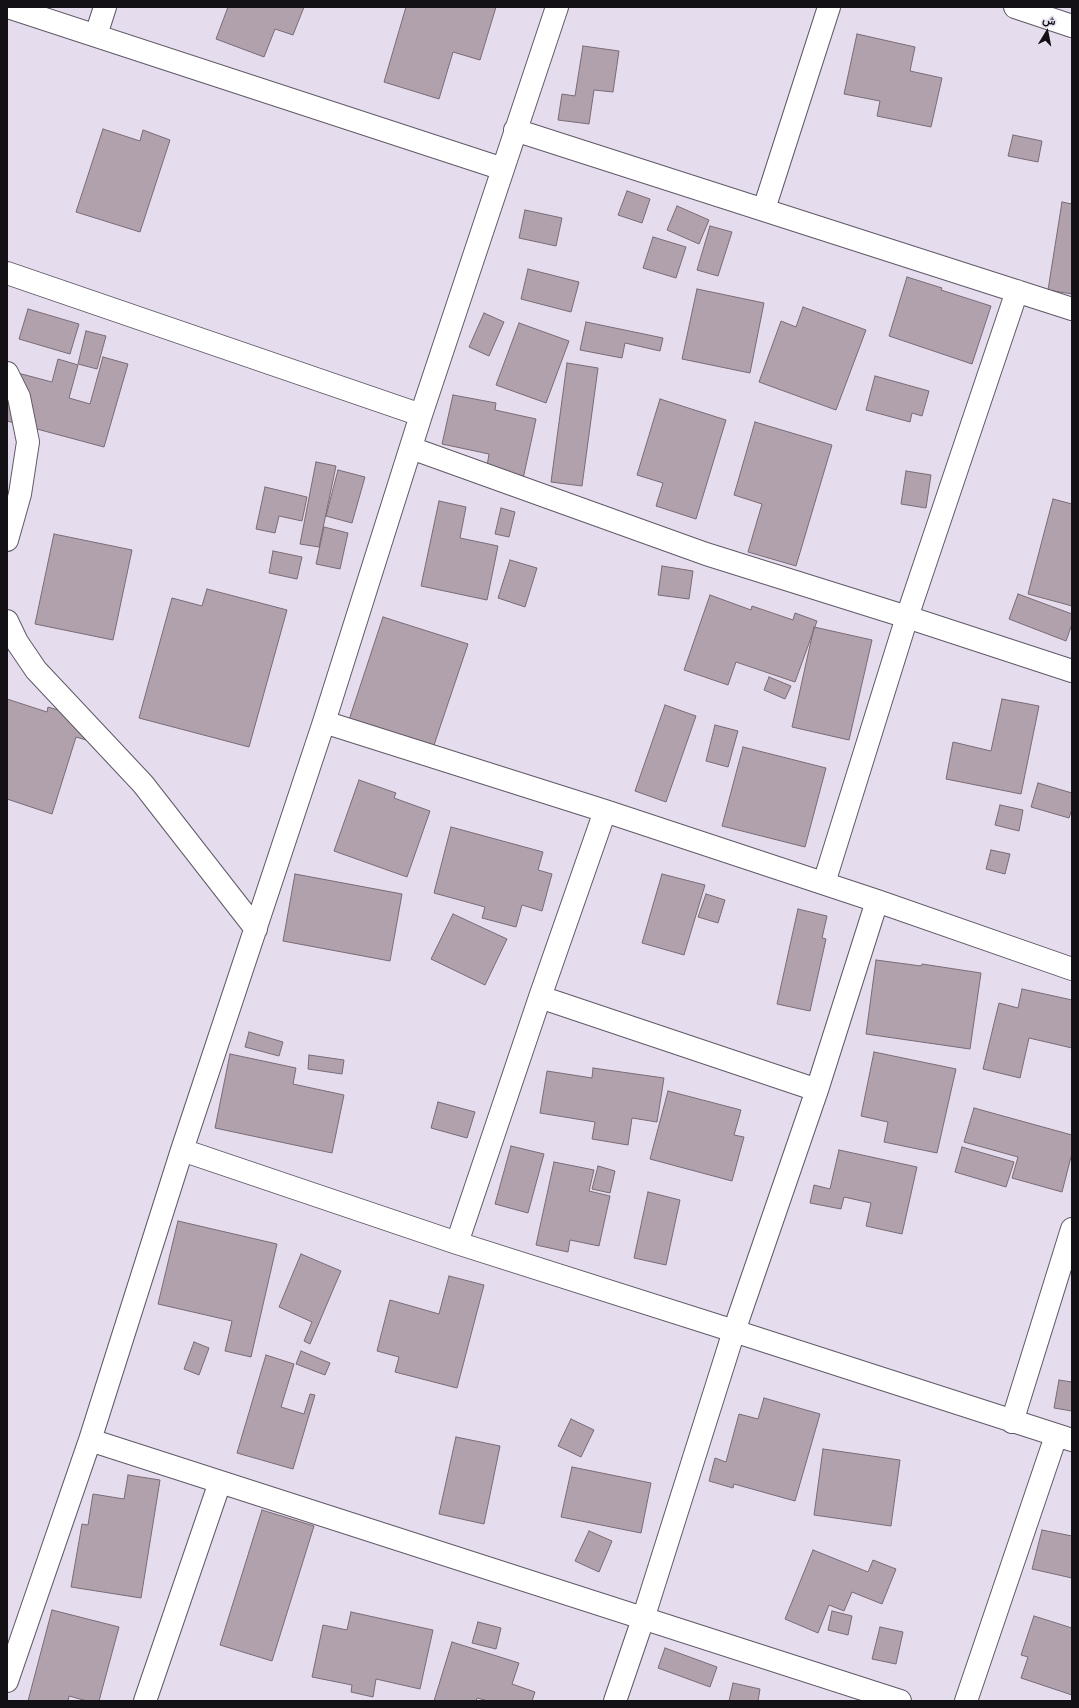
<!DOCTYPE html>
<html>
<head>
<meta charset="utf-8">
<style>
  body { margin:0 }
  #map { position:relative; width:1079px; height:1708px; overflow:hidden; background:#e5dced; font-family:"Golos Text",Vazirmatn,sans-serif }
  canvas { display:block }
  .frame { position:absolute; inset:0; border:8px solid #141116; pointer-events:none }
  .north { position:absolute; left:1027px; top:12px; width:40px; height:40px; -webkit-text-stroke:3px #e5dced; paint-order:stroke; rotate:10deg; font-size:11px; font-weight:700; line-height:16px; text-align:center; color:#141116 }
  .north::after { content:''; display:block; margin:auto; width:14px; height:18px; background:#141116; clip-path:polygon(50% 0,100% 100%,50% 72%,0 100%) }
</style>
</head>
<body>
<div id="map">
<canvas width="1079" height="1708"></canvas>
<div class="frame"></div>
<div class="north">ش</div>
</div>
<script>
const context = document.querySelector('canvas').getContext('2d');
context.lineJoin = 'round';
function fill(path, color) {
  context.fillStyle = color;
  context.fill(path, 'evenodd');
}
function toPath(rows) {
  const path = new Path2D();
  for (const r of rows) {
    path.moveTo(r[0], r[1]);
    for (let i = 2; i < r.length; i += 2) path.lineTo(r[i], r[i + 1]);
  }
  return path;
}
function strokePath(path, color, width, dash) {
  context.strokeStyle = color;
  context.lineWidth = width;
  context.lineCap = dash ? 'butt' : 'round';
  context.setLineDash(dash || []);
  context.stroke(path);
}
const building = toPath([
  [228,7,304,7,293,35,275,29,264,57,216,39,228,7],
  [406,7,496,7,480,60,453,52,439,99,384,82,406,7],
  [857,34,915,47,910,71,942,78,931,127,877,116,880,101,844,94,857,34],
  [583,46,619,51,613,92,594,90,589,124,558,120,562,94,575,96,583,46],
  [103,129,140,141,143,130,170,140,140,232,76,212,103,129],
  [1013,135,1042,141,1038,162,1008,156,1013,135],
  [627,191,650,199,642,223,618,215,627,191],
  [1062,202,1072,204,1072,294,1048,290,1062,202],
  [677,206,709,220,699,244,667,230,677,206],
  [525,210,562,218,556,246,519,238,525,210],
  [710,226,732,232,718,276,697,270,710,226],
  [653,237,686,247,676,278,643,268,653,237],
  [528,269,579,282,571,312,521,299,528,269],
  [907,277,942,288,941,290,991,306,972,364,889,336,907,277],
  [697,289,764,303,750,373,682,359,697,289],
  [803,307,866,330,836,410,759,382,781,321,796,327,803,307],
  [28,309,79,324,70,354,19,339,28,309],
  [484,313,504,322,489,356,469,347,484,313],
  [586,322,663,338,660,351,625,343,622,358,580,350,586,322],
  [519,323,569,341,546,403,496,385,519,323],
  [86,331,106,336,97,369,78,364,86,331],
  [103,357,128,364,104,447,7,421,7,396,14,372,52,382,58,359,78,365,69,398,90,404,103,357],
  [567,363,598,368,582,486,551,482,567,363],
  [875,376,929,391,922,416,912,413,910,422,866,410,875,376],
  [453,395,496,403,495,410,536,419,523,479,486,472,489,454,442,444,453,395],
  [660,399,726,420,696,519,656,506,663,483,637,475,660,399],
  [755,422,832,445,796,566,748,552,762,504,734,495,755,422],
  [316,462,336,466,319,547,300,544,316,462],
  [338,470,365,477,352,523,326,516,338,470],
  [906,471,931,475,926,508,901,504,906,471],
  [265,487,307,497,302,521,279,516,275,533,256,529,265,487],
  [1053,499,1072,504,1072,606,1028,594,1053,499],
  [439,501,466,507,460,538,498,546,487,600,421,586,439,501],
  [501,508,515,512,509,537,495,534,501,508],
  [324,527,348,533,340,569,316,564,324,527],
  [54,534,132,550,113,640,35,624,54,534],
  [273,551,302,557,297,579,269,573,273,551],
  [510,560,537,568,525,607,498,598,510,560],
  [662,566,693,571,689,599,658,595,662,566],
  [207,589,287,610,249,747,139,718,172,598,202,606,207,589],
  [1018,594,1072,614,1072,624,1066,641,1009,619,1018,594],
  [710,595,751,610,752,606,793,620,795,613,817,621,795,682,736,662,728,685,684,670,710,595],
  [383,617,468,644,433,748,349,720,383,617],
  [814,627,872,640,849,740,792,727,814,627],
  [769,677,791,686,785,699,764,690,769,677],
  [7,699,47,712,48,707,92,720,86,740,76,737,52,814,7,799,7,699],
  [1002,699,1039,706,1021,794,946,779,953,742,991,751,1002,699],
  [665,705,696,716,666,802,635,791,665,705],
  [715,725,738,731,728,767,706,761,715,725],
  [743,747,826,768,805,847,722,826,743,747],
  [359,780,396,793,394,798,430,811,407,877,334,851,359,780],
  [1038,783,1072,793,1072,809,1069,818,1031,807,1038,783],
  [1000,805,1023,810,1019,831,995,825,1000,805],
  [451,827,543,852,538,870,552,874,542,911,522,905,516,927,482,918,485,907,434,893,451,827],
  [991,850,1010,854,1005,874,986,869,991,850],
  [295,874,402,894,390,961,283,941,295,874],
  [662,874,705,885,684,955,642,943,662,874],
  [706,894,725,900,718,923,698,917,706,894],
  [798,909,827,916,822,938,826,939,810,1011,777,1004,798,909],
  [453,914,507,939,485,985,431,959,453,914],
  [876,960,921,966,922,964,981,973,970,1049,866,1034,876,960],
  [1022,989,1072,1000,1072,1048,1029,1038,1020,1078,983,1069,999,1003,1018,1008,1022,989],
  [249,1032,283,1042,279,1056,245,1047,249,1032],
  [874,1052,956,1069,937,1153,884,1142,888,1122,861,1116,874,1052],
  [230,1054,296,1068,293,1084,344,1095,332,1153,215,1128,230,1054],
  [309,1055,344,1060,342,1074,308,1069,309,1055],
  [593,1068,664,1078,657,1122,632,1118,628,1145,592,1139,595,1122,540,1113,547,1071,592,1078,593,1068],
  [668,1091,741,1110,734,1135,744,1137,732,1181,650,1159,668,1091],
  [438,1102,475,1112,467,1138,431,1128,438,1102],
  [974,1108,1072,1135,1072,1153,1062,1192,1012,1178,1018,1157,964,1142,974,1108],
  [511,1146,544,1154,528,1213,495,1204,511,1146],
  [962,1147,1014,1162,1006,1187,955,1172,962,1147],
  [839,1150,917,1167,902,1234,866,1226,871,1203,844,1197,841,1209,810,1203,814,1185,830,1189,839,1150],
  [554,1162,594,1170,589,1191,610,1196,599,1246,570,1240,568,1252,536,1245,554,1162],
  [598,1166,615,1171,610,1193,592,1189,598,1166],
  [648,1192,680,1200,666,1265,634,1258,648,1192],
  [178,1221,277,1244,251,1357,225,1351,232,1321,158,1304,178,1221],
  [301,1254,341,1271,310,1344,304,1341,312,1322,279,1307,301,1254],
  [449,1276,484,1285,457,1388,395,1372,399,1357,377,1351,390,1300,439,1314,449,1276],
  [194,1342,209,1348,199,1375,184,1369,194,1342],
  [301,1351,330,1363,325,1375,296,1364,301,1351],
  [266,1355,294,1364,281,1407,304,1414,310,1394,315,1395,293,1469,237,1453,266,1355],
  [1059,1380,1072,1382,1072,1411,1054,1408,1059,1380],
  [764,1398,820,1414,795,1501,734,1484,733,1488,709,1481,715,1458,726,1462,739,1414,758,1419,764,1398],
  [571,1419,594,1430,581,1457,558,1446,571,1419],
  [456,1437,500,1446,484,1524,439,1514,456,1437],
  [823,1449,900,1460,891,1526,814,1515,823,1449],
  [572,1467,651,1483,641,1533,561,1517,572,1467],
  [128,1475,160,1480,141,1598,71,1587,82,1524,88,1525,93,1494,124,1499,128,1475],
  [262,1510,314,1526,272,1661,220,1645,262,1510],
  [1042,1530,1072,1536,1072,1578,1032,1569,1042,1530],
  [589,1531,612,1541,599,1572,575,1561,589,1531],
  [813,1550,868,1572,873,1560,896,1569,882,1604,852,1592,844,1611,829,1605,818,1633,785,1619,813,1550],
  [52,1610,119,1627,99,1701,87,1701,69,1696,68,1701,28,1701,52,1610],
  [832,1611,852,1616,848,1635,828,1630,832,1611],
  [351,1612,433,1630,420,1689,376,1679,373,1697,351,1692,352,1685,312,1677,323,1625,347,1630,351,1612],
  [1034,1616,1072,1628,1072,1695,1021,1678,1028,1657,1021,1655,1034,1616],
  [478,1622,501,1628,496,1649,472,1643,478,1622],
  [880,1627,903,1632,896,1664,872,1659,880,1627],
  [452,1642,519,1663,512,1684,535,1692,532,1701,488,1701,477,1698,476,1701,434,1701,452,1642],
  [665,1648,717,1667,710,1687,658,1668,665,1648],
  [733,1683,760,1689,758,1701,729,1701,733,1683]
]);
const minor = toPath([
  [8,7,503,169],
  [1015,7,1072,26],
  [96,35,105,7],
  [515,130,1072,309],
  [764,209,829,7],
  [7,273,421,415],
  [7,373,19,397,28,442,20,494,7,540],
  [411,448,706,554,907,617,1072,671],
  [7,621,17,642,36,670,143,784,256,929],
  [324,722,605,811,877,901,1072,969],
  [824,883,907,617,1017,291],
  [540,997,817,1090],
  [182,1150,457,1243,734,1331,1072,1440],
  [457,1243,540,997,605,811],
  [1012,1422,1072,1229],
  [90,1440,900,1701],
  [7,1681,90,1440,182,1150,324,722,421,415,557,7],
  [145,1701,220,1482],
  [615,1701,643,1619,734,1331,817,1090,877,901],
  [966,1701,1056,1436]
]);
fill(building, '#b0a1ad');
strokePath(building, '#796b76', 1);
strokePath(minor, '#605866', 24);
strokePath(minor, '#fff', 22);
</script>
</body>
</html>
